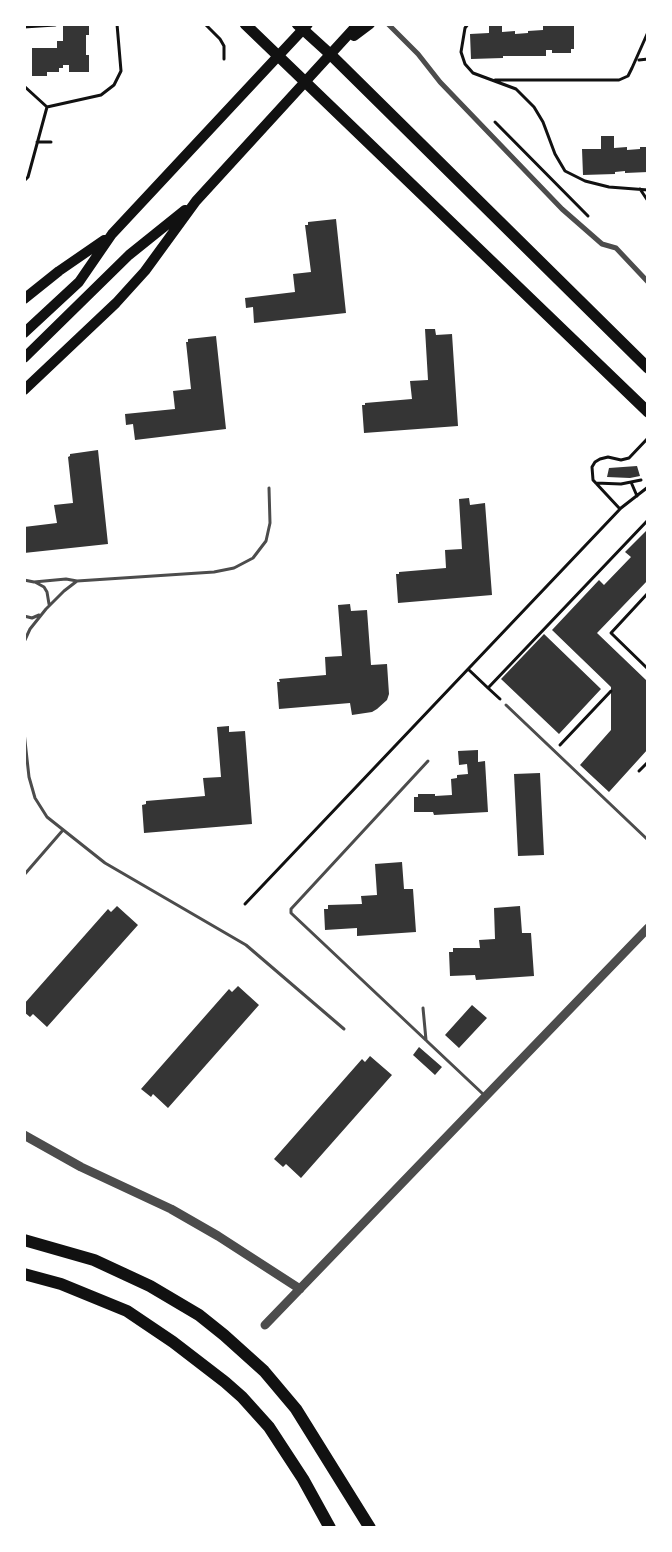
<!DOCTYPE html>
<html>
<head>
<meta charset="utf-8">
<style>
  body { margin:0 }
  #map { position:relative; width:672px; height:1552px; overflow:hidden; background:#fff; font-family:"Source Sans 3",sans-serif }
  canvas { display:block }
  .frame { position:absolute; inset:0; border:26px solid #fff; pointer-events:none }
</style>
</head>
<body>
<div id="map">
<canvas width="672" height="1552"></canvas>
<div class="frame"></div>
</div>
<script>
const context = document.querySelector('canvas').getContext('2d');
context.lineJoin = 'round';
function fill(path, color) {
  context.fillStyle = color;
  context.fill(path, 'evenodd');
}
function toPath(rows) {
  const path = new Path2D();
  for (const r of rows) {
    path.moveTo(r[0], r[1]);
    for (let i = 2; i < r.length; i += 2) path.lineTo(r[i], r[i + 1]);
  }
  return path;
}
function strokePath(path, color, width, dash) {
  context.strokeStyle = color;
  context.lineWidth = width;
  context.lineCap = dash ? 'butt' : 'round';
  context.setLineDash(dash || []);
  context.stroke(path);
}
const building = toPath([
  [63,24,89,24,89,35,86,35,86,55,89,55,89,72,69,72,69,65,63,65,63,68,59,68,59,72,47,72,47,76,32,76,32,48,57,48,57,41,63,41],
  [489,24,502,24,502,32,515,31,515,34,528,33,528,31,543,30,543,24,574,24,574,49,571,49,571,53,552,53,552,50,546,50,546,56,503,56,503,58,471,59,470,34,489,33],
  [601,136,614,136,614,148,627,147,627,150,640,149,640,147,648,147,648,172,625,173,625,171,615,172,615,174,583,175,582,149,601,149],
  [336,219,346,313,254,323,253,307,246,308,245,298,295,292,293,274,311,272,305,225,308,225,308,222],
  [425,329,435,329,436,335,452,334,458,426,364,433,362,405,365,405,365,403,412,399,410,381,428,380],
  [216,336,226,429,135,440,133,424,126,425,125,414,175,409,173,391,191,389,186,342,188,342,188,339],
  [98,450,108,544,24,553,24,527,57,523,54,505,73,503,68,457,70,456,70,454],
  [637,466,640,476,630,478,607,477,609,468],
  [469,498,470,505,485,503,492,595,398,603,396,574,399,574,399,572,446,568,445,550,462,549,459,499],
  [648,529,648,580,597,633,646,680,648,686,648,749,609,792,580,765,611,730,611,687,552,630,599,580,604,585,631,557,625,552],
  [350,604,351,611,367,610,371,665,387,664,389,694,387,700,377,709,372,712,352,715,350,703,279,709,277,682,280,682,279,679,326,675,325,657,342,656,338,605],
  [544,634,601,689,559,734,501,679],
  [229,726,229,732,245,731,252,824,144,833,142,805,146,804,146,801,205,796,203,778,221,777,217,727],
  [478,750,478,762,485,761,488,812,434,815,433,812,414,812,414,797,418,797,418,794,435,794,435,796,452,795,451,779,457,778,457,775,468,774,467,764,459,765,458,751],
  [540,773,544,855,518,856,514,774],
  [402,862,404,889,413,889,416,932,357,936,357,928,325,930,324,909,328,909,328,905,362,904,361,896,377,895,375,864],
  [117,906,138,925,47,1027,33,1014,30,1017,24,1012,24,1004,108,909,111,912],
  [520,906,522,933,531,933,534,976,476,980,475,975,450,976,449,952,453,952,453,948,480,948,479,940,495,939,494,908],
  [238,986,259,1005,168,1108,153,1094,151,1097,141,1089,229,989,232,992],
  [472,1005,487,1018,459,1048,445,1035],
  [419,1047,442,1067,435,1075,413,1055],
  [370,1056,392,1075,301,1178,286,1164,283,1167,274,1159,362,1059,365,1062]
]);
const path = toPath([
  [205,24,220,39,224,46,224,59],
  [468,24,465,28,461,52,465,64,473,73,516,89,534,107,543,122,555,154,565,171,585,181,609,187,648,190],
  [24,27,55,25],
  [639,60,648,59],
  [495,80,619,80,628,76,632,68,648,32],
  [24,86,47,107,28,177,24,181],
  [47,107,101,95,114,85,121,71,117,24],
  [495,122,588,216],
  [37,142,51,142],
  [640,189,648,201],
  [631,482,637,496],
  [596,483,621,484,641,480],
  [620,509,593,480,592,467,595,462,600,459,608,457,621,460,629,458,648,438],
  [648,593,611,633,648,669],
  [468,669,488,688],
  [500,699,488,688,648,520],
  [560,745,611,691],
  [639,771,648,762],
  [245,904,621,508,648,487]
]);
const service = toPath([
  [24,580,34,582,66,579,77,581,214,572,234,568,253,558,266,541,270,523,269,488],
  [35,582,44,587,47,592,49,604],
  [24,616,32,618,39,615],
  [24,642,30,629,46,609,64,591,77,581],
  [506,705,648,840],
  [24,732,29,777,35,798,47,817,105,863,246,945,344,1029],
  [428,761,291,909,291,913,483,1094],
  [24,875,63,830],
  [423,1008,426,1040]
]);
const pedestrian = toPath([
  [388,24,418,54,440,82,562,209,602,244,616,248,648,282]
]);
const tertiary = toPath([
  [24,1135,81,1167,171,1209,218,1236,300,1289],
  [265,1325,648,928]
]);
const secondary = toPath([
  [354,36,370,24],
  [24,299,59,271,104,240],
  [24,333,79,282,112,234,308,24],
  [24,358,129,255,185,210],
  [24,390,116,303,145,271,196,201,358,24]
]);
const primary = toPath([
  [245,24,648,412],
  [297,24,330,54,648,368]
]);
const motorway = toPath([
  [24,1240,94,1260,150,1286,199,1315,224,1335,264,1371,296,1409,370,1528],
  [24,1274,61,1284,127,1311,173,1342,225,1382,242,1397,269,1427,303,1479,330,1528]
]);
fill(building, '#353535');
strokePath(path, '#111', 3);
strokePath(service, '#4c4c4c', 3);
strokePath(pedestrian, '#4c4c4c', 5);
strokePath(tertiary, '#4c4c4c', 9);
strokePath(secondary, '#111', 10);
strokePath(primary, '#111', 11);
strokePath(motorway, '#111', 12);
</script>
</body>
</html>
